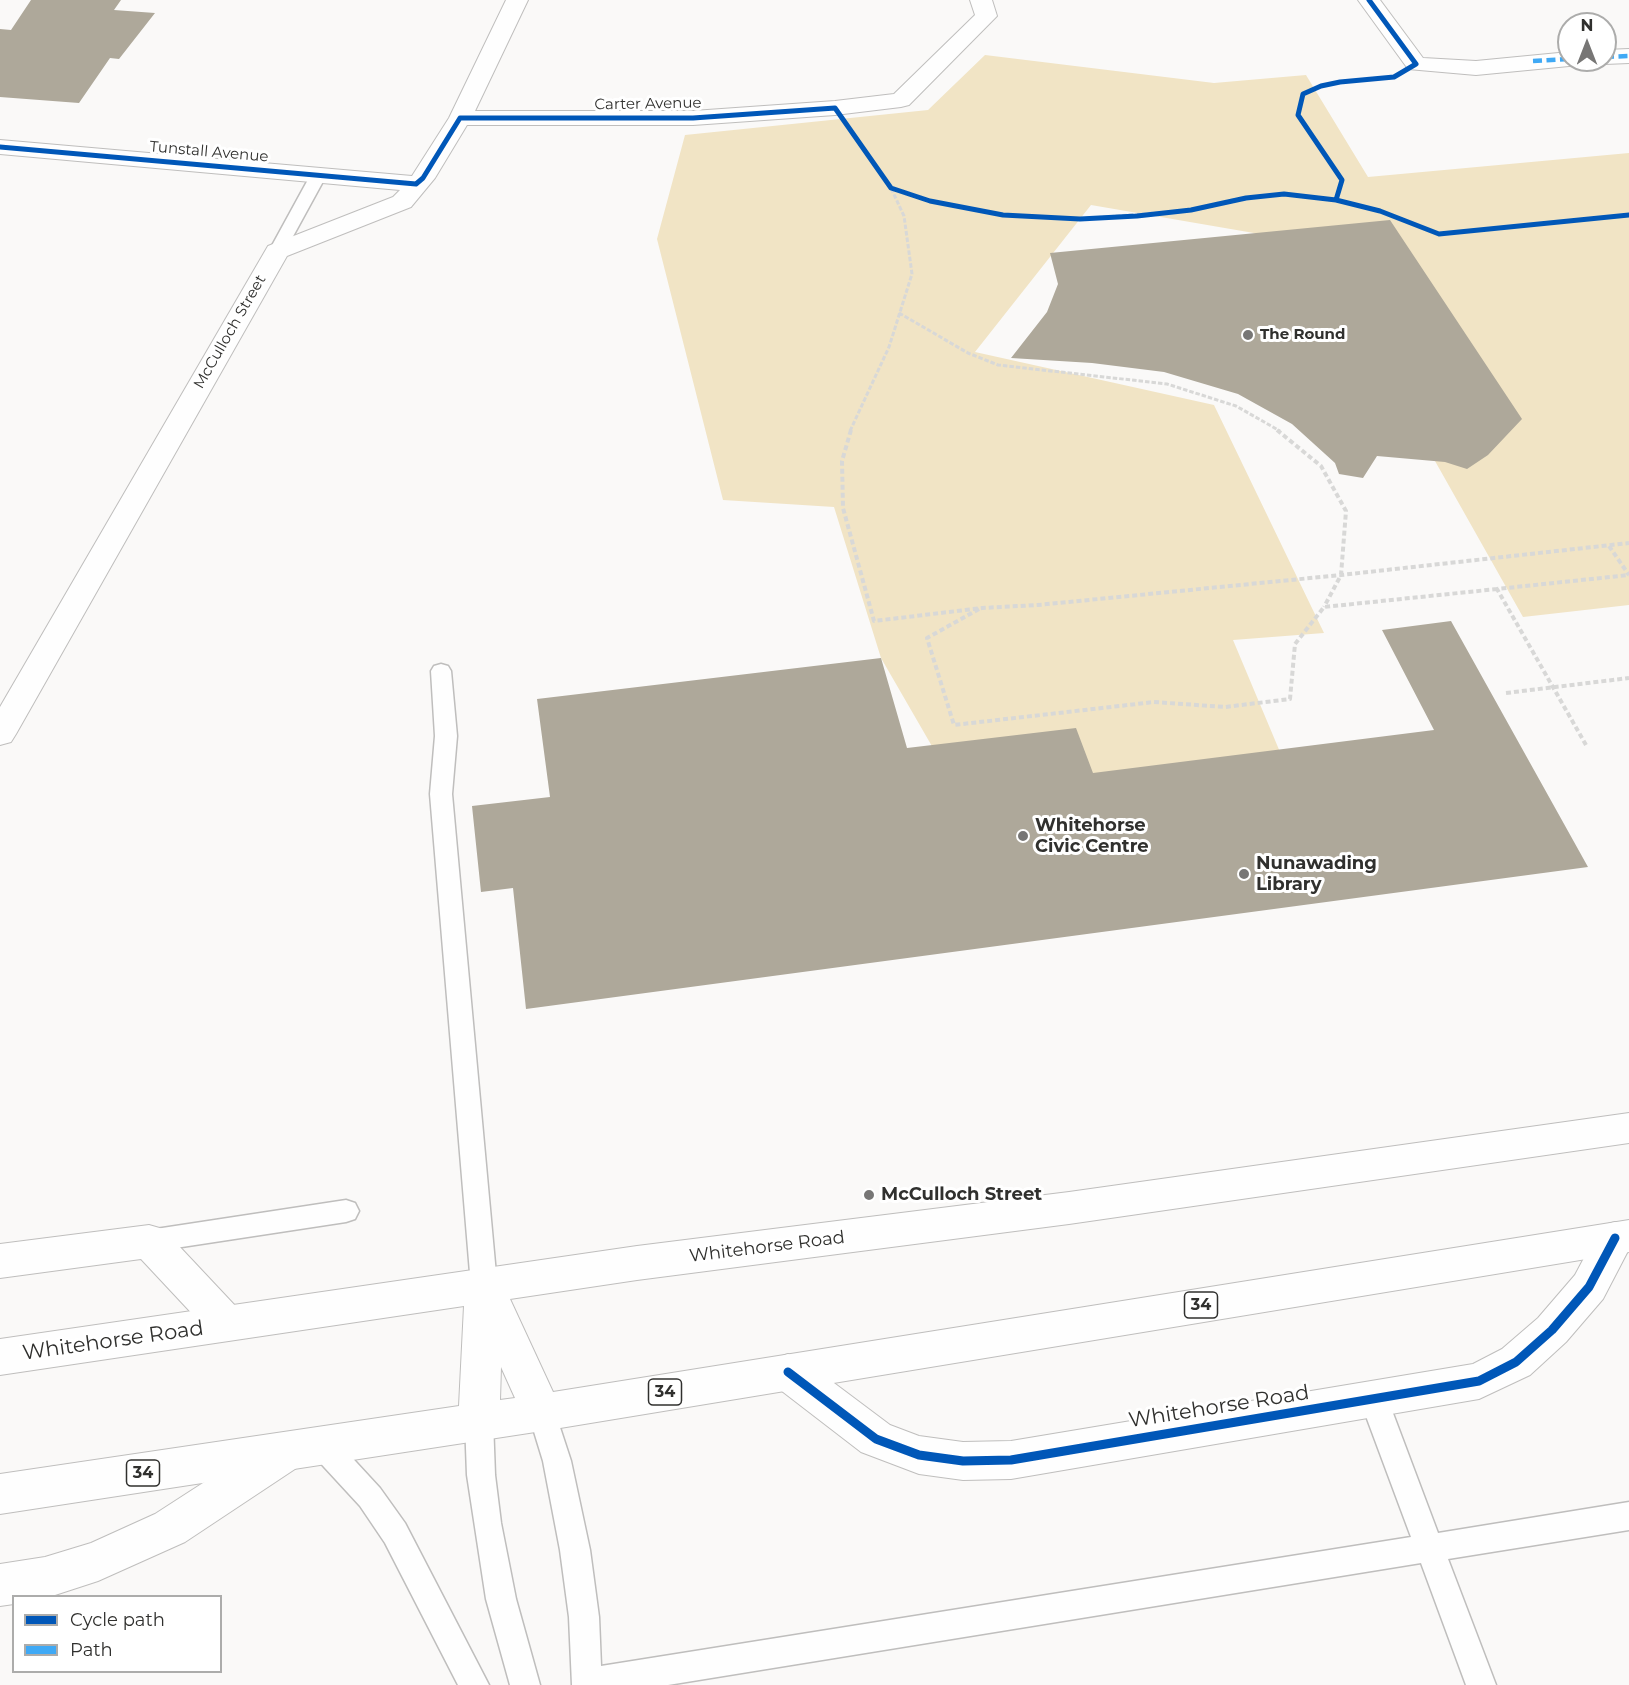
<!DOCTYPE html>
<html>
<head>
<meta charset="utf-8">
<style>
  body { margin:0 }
  #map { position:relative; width:1629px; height:1685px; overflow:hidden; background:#faf9f8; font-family:Montserrat,sans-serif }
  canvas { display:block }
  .legend { position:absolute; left:12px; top:1595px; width:210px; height:78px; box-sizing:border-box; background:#fff; border:2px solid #acacab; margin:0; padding:8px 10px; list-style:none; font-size:18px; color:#30302e }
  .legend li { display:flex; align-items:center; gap:12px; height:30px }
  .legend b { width:30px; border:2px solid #acacab }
  .north { position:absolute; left:1557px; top:12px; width:60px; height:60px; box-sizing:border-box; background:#fff; border:2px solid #acacab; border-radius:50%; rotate:0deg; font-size:16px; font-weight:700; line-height:24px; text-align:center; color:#30302e }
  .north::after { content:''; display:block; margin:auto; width:21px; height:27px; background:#777675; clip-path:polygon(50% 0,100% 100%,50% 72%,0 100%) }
</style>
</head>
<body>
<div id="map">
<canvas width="1629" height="1685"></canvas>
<ul class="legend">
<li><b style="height:8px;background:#0057b8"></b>Cycle path</li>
<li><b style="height:8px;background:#3fa9f5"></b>Path</li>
</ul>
<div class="north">N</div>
</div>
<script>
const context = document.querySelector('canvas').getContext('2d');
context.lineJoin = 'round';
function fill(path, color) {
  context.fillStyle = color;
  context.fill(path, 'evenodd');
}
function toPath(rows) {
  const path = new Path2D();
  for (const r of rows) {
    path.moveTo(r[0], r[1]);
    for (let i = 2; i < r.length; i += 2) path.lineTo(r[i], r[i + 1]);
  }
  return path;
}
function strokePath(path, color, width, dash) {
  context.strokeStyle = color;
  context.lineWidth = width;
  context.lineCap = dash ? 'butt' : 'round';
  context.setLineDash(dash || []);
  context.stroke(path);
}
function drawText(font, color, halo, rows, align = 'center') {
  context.font = font + ' Montserrat,sans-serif';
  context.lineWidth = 6;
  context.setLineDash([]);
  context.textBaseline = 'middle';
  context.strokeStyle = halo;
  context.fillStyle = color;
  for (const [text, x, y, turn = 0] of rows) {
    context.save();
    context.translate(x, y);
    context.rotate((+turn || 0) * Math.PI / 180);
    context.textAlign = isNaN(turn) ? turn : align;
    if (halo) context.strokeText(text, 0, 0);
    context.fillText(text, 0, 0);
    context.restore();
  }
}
const green = toPath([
  [985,55,1214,83,1306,75,1368,177,1629,153,1629,605,1523,617,1312,243,1091,205,975,352,1214,405,1324,633,1233,640,1280,752,959,793,881,658,834,507,723,500,657,239,685,135,928,110]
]);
const building = toPath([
  [31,0,121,0,114,10,155,13,119,59,110,58,79,103,0,97,0,29,11,30],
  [1390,220,1522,419,1488,455,1467,469,1445,462,1377,456,1363,478,1339,474,1335,463,1292,424,1238,394,1164,372,1092,363,1011,358,1047,312,1058,284,1050,253],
  [1451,621,1588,867,526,1009,513,888,481,892,472,806,550,797,537,699,881,658,907,748,1076,728,1093,773,1434,730,1382,630]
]);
const pathFar1 = toPath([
  [1383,78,1340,82,1321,86,1303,94,1298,115,1342,180,1336,200,1380,211,1439,234,1629,215],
  [892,188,930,201,1003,215,1080,219,1191,210,1246,198,1284,194,1336,200],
  [899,313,968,353,998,365,1167,384,1236,406,1280,431],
  [850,431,889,347,912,274,904,216,891,188,856,137]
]);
const path = toPath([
  [851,430,842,461,843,508,874,621,982,608,1038,605,1341,575,1629,543],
  [1277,430,1321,466,1346,511,1341,575,1324,607],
  [1609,546,1629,575],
  [979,609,927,638,954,725,1154,702,1225,707,1290,699,1295,644,1324,607,1497,589],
  [1506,693,1629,678],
  [1586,745,1497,589,1629,575]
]);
const lane = toPath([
  [318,171,326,176,285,251,283,255,271,255,269,251,310,176,318,171],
  [441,664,448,666,451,671,457,736,452,794,497,1285,493,1293,484,1297,475,1293,471,1285,430,794,435,736,431,671,434,666,441,664],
  [346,1200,355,1203,359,1211,355,1219,346,1222,149,1252,140,1249,136,1241,140,1233,149,1230,346,1200],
  [1374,1387,1384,1391,1388,1400,1438,1533,1629,1502,1629,1530,1448,1559,1496,1685,1466,1685,1421,1563,668,1685,572,1685,569,1617,560,1550,543,1461,528,1412,532,1403,542,1399,552,1403,571,1461,590,1550,599,1617,601,1666,1411,1537,1360,1400,1364,1391,1374,1387],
  [479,1408,489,1412,493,1421,495,1475,501,1523,516,1599,540,1685,510,1685,486,1599,467,1475,465,1421,469,1412,479,1408],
  [323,1433,333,1437,380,1488,405,1523,489,1685,458,1685,385,1543,360,1506,313,1455,309,1446,313,1437,323,1433]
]);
const street = toPath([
  [506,0,528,0,475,111,693,111,835,101,894,94,975,15,970,0,992,0,997,16,909,105,901,107,835,115,693,125,467,125,435,178,411,207,287,256,16,734,11,742,0,745,0,707,268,246,393,197,400,190,0,154,0,140,412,176,449,118,506,0],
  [1358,0,1380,0,1423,58,1476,61,1569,52,1569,60,1579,60,1577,64,1569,66,1476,75,1408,69,1358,0],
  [1629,49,1629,63,1605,64,1596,60,1605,60,1605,50,1629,49],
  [1615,1222,1629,1226,1629,1249,1603,1299,1566,1342,1530,1375,1479,1399,1011,1479,963,1480,919,1474,861,1452,774,1385,768,1372,774,1359,788,1354,802,1359,890,1425,919,1436,963,1442,1011,1441,1473,1364,1502,1349,1538,1318,1575,1275,1601,1226,1615,1222],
  [149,1225,163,1229,241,1312,247,1324,241,1336,227,1341,213,1336,141,1259,0,1278,0,1244,149,1225],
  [286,1433,301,1439,307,1452,301,1465,185,1542,98,1581,52,1596,14,1596,14,1604,0,1606,0,1564,45,1557,91,1543,155,1514,271,1439,286,1433]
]);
const highway = toPath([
  [1629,1113,1629,1143,1069,1224,637,1280,510,1299,553,1392,1629,1220,1629,1252,542,1431,0,1514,0,1474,459,1406,464,1306,0,1375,0,1339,637,1246,1069,1192,1629,1113],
  [501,1367,515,1398,500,1400,501,1367]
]);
const quiet = toPath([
  [1605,57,1629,56],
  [1533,61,1569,59]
]);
const cyclewayFar1 = toPath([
  [1369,0,1416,64,1394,77,1340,82,1321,86,1303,94,1298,115,1342,180,1336,200,1380,211,1439,234,1629,215],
  [0,147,416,184,423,178,460,118,693,118,835,108,891,188,930,201,1003,215,1080,219,1137,216,1191,210,1246,198,1284,194,1336,200]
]);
const cycleway = toPath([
  [788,1372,876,1439,919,1455,963,1461,1011,1460,1479,1381,1516,1362,1552,1330,1589,1287,1615,1238]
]);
const markers = [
  [1248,335,6,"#777675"],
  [1023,836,6,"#777675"],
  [1244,874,6,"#777675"],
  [869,1195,6,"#777675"]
];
const farStreetnames = [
  ["Carter Avenue",648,104,-1],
  ["Tunstall Avenue",209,152,5],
  ["McCulloch Street",230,332,-60]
];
const farPoinames = [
  ["The Round",1260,335]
];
const shields = [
  [1201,1305,33],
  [665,1392,33],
  [143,1473,33]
];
const shieldNames = [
  ["34",1201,1305],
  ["34",665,1392],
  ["34",143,1473]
];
const poiNames = [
  ["Whitehorse",1035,826],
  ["Civic Centre",1035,847],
  ["Nunawading",1256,864],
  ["Library",1256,885],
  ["McCulloch Street",881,1195]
];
const streetNames = [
  ["Whitehorse Road",767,1247,-7]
];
const nearStreetnames = [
  ["Whitehorse Road",113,1341,-8],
  ["Whitehorse Road",1219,1407,-9]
];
fill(green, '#f1e4c5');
fill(building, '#aea89a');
strokePath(lane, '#bfbebd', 3);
strokePath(street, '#bfbebd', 2);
strokePath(highway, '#bfbebd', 2);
strokePath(pathFar1, '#d8d8d7', 3, [4.5, 2]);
strokePath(path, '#d8d8d7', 4, [5, 3]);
fill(lane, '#fefefe');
fill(street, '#fefefe');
fill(highway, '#fefefe');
strokePath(quiet, '#3fa9f5', 4.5, [9, 4.5]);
strokePath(cyclewayFar1, '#0057b8', 5);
strokePath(cycleway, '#0057b8', 9);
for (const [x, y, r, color] of markers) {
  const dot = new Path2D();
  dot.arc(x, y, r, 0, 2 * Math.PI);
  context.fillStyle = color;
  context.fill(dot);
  strokePath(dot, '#fff', 2);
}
drawText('15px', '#30302e', '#fff', farStreetnames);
drawText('bold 15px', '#30302e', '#fff', farPoinames, 'left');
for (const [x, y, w] of shields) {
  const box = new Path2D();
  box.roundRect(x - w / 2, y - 13, w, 26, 4.5);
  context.fillStyle = '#fff';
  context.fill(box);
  strokePath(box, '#30302e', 1.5);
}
drawText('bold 16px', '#30302e', null, shieldNames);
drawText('bold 18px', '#30302e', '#fff', poiNames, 'left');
drawText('18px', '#30302e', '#fff', streetNames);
drawText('21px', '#30302e', '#fff', nearStreetnames);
</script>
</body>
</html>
